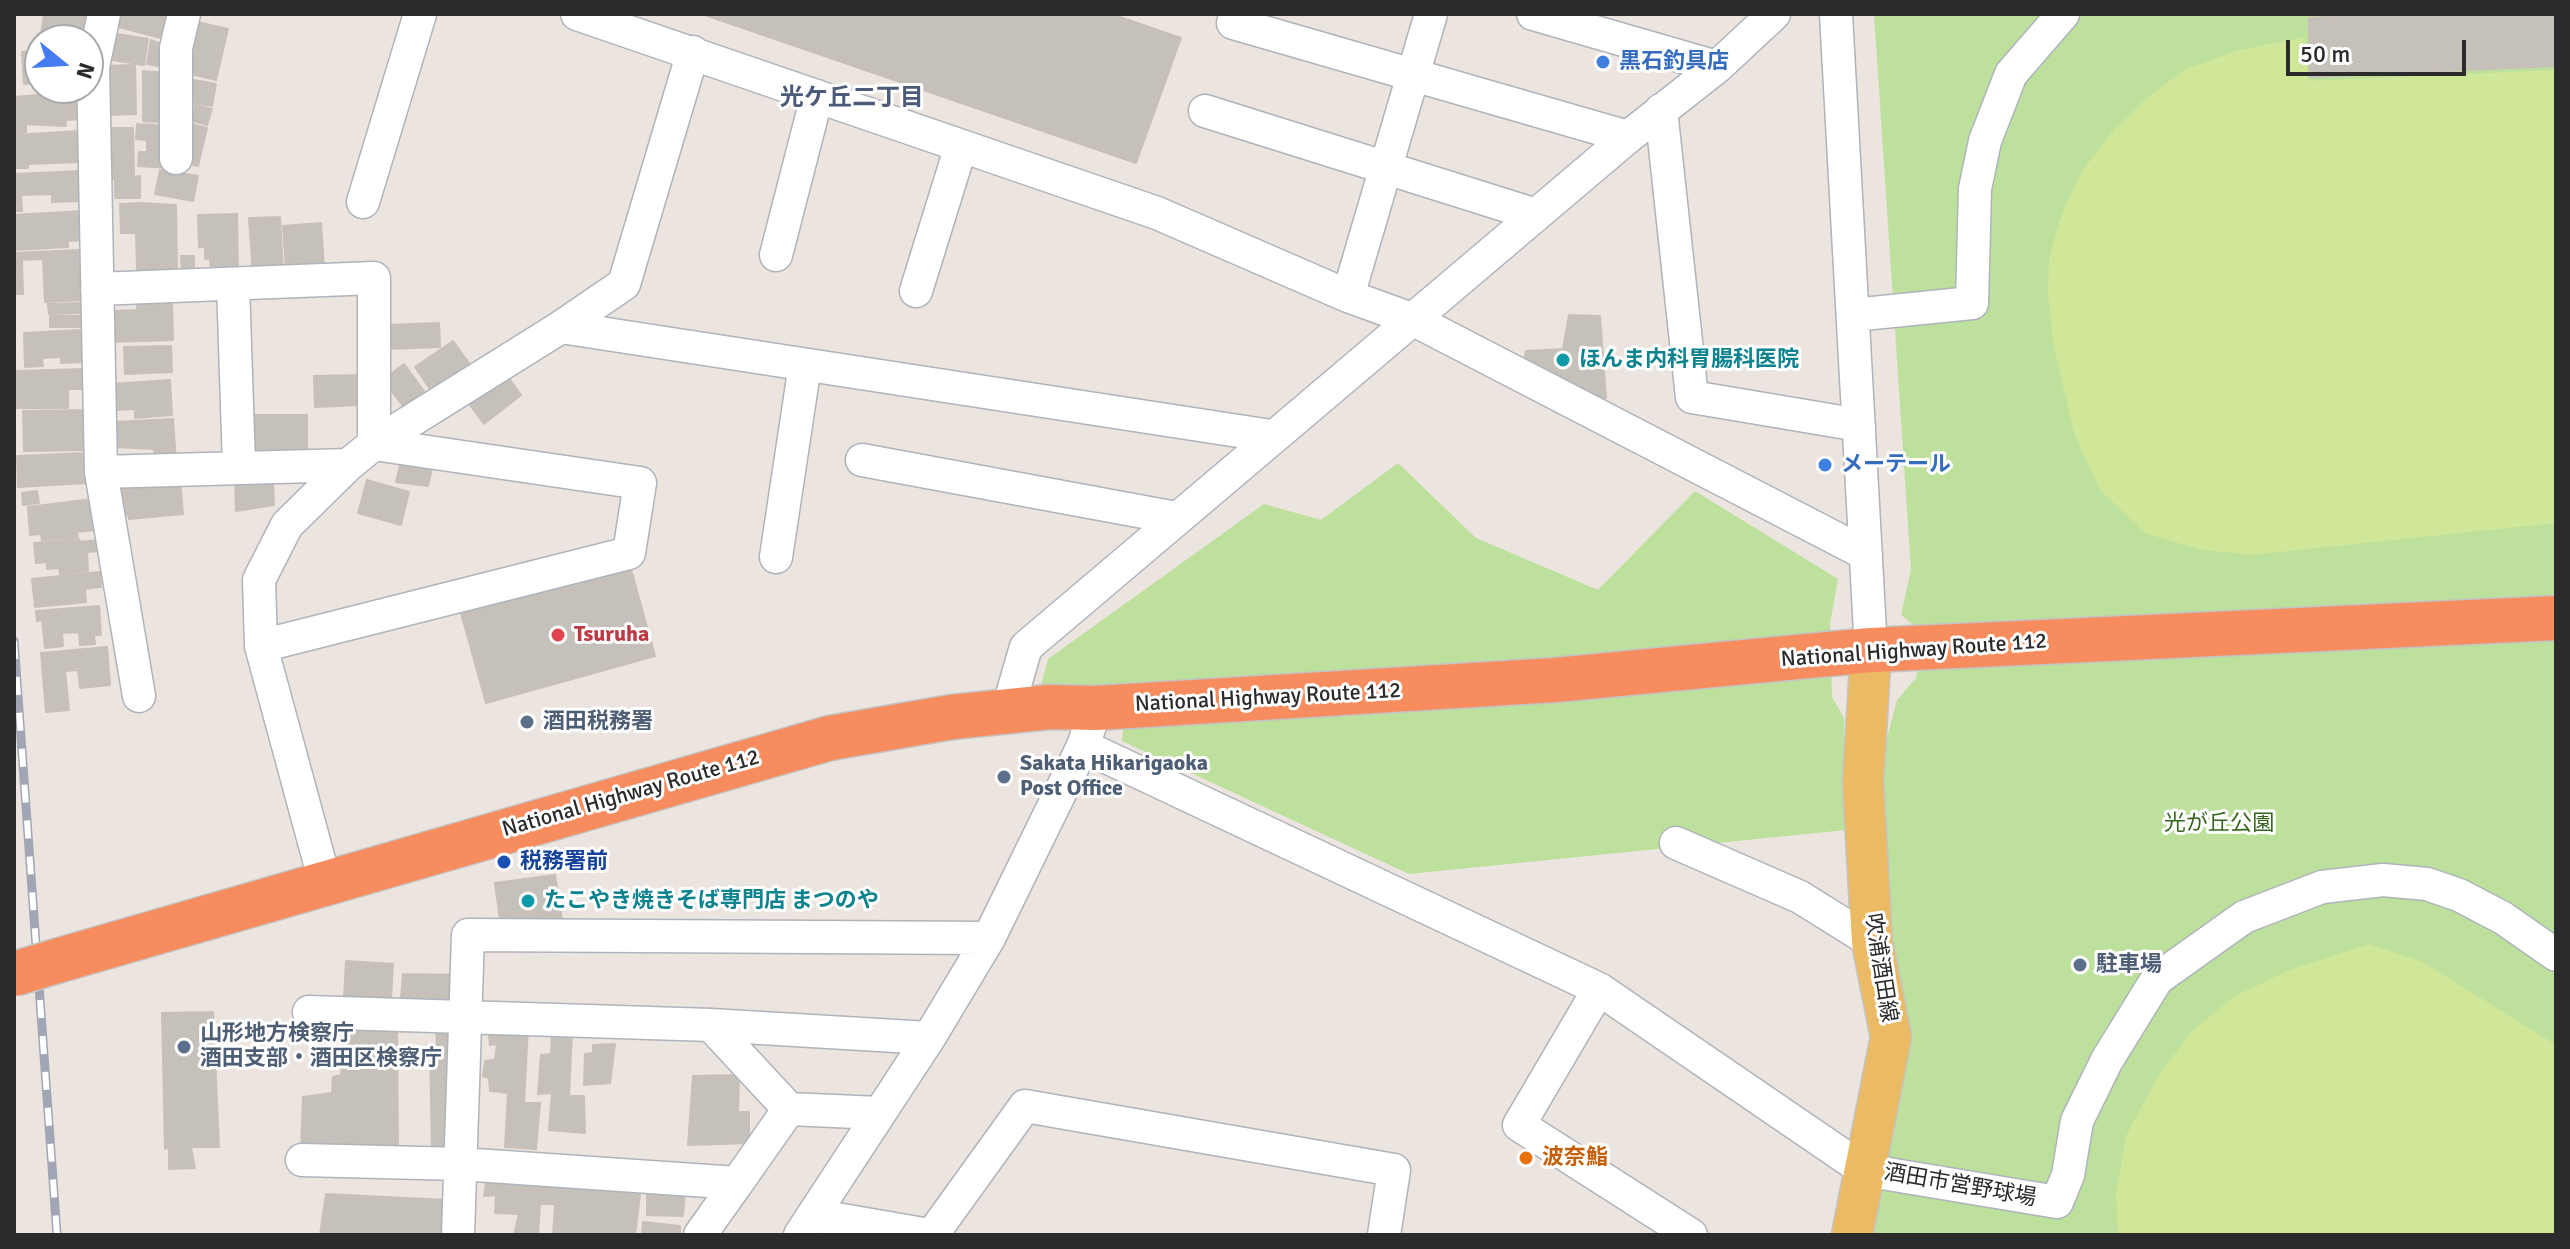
<!DOCTYPE html>
<html>
<head>
<meta charset="utf-8">
<style>
  body { margin:0 }
  #map { position:relative; width:2570px; height:1249px; overflow:hidden; background:#ece4de; font-family:Signika,sans-serif }
  canvas { display:block }
  .frame { position:absolute; inset:0; border:16px solid #2b2b2b; pointer-events:none }
  .north { position:absolute; left:24px; top:24px; width:80px; height:80px; box-sizing:border-box; background:#fff; border:2px solid #aaa; border-radius:50%; rotate:108deg; font-size:22px; font-weight:700; line-height:32px; text-align:center; color:#2b2b2b }
  .north::after { content:''; display:block; margin:auto; width:28px; height:36px; background:#467cf2; clip-path:polygon(50% 0,100% 100%,50% 72%,0 100%) }
  .scale { position:absolute; left:2286px; top:40px; width:180px; height:36px; box-sizing:border-box; border:4px solid #2b2b2b; border-top:0; padding-left:10px; font-size:24px; line-height:28px; white-space:nowrap; color:#2b2b2b; -webkit-text-stroke:6px #fff; paint-order:stroke }
</style>
</head>
<body>
<div id="map">
<canvas width="2570" height="1249"></canvas>
<div class="frame"></div>
<div class="north">N</div>
<div class="scale">50 m</div>
</div>
<script>
const context = document.querySelector('canvas').getContext('2d');
context.lineJoin = 'round';
function fill(path, color) {
  context.fillStyle = color;
  context.fill(path, 'evenodd');
}
function toPath(rows) {
  const path = new Path2D();
  for (const r of rows) {
    path.moveTo(r[0], r[1]);
    for (let i = 2; i < r.length; i += 2) path.lineTo(r[i], r[i + 1]);
  }
  return path;
}
function strokePath(path, color, width, dash) {
  context.strokeStyle = color;
  context.lineWidth = width;
  context.lineCap = dash ? 'butt' : 'round';
  context.setLineDash(dash || []);
  context.stroke(path);
}
function drawText(font, color, halo, rows, align = 'center') {
  context.font = font + ' Signika,"Noto Sans JP",sans-serif';
  context.lineWidth = 6;
  context.setLineDash([]);
  context.textBaseline = 'middle';
  context.strokeStyle = halo;
  context.fillStyle = color;
  for (const [text, x, y, turn = 0] of rows) {
    context.save();
    context.translate(x, y);
    context.rotate((+turn || 0) * Math.PI / 180);
    context.textAlign = isNaN(turn) ? turn : align;
    if (halo) context.strokeText(text, 0, 0);
    context.fillText(text, 0, 0);
    context.restore();
  }
}
const green = toPath([
  [1874,14,2556,14,2556,1235,1866,1235,1900,1030,1878,773,1897,700,1916,678,1924,634,1901,615,1911,570],
  [1398,463,1476,538,1598,590,1695,491,1838,579,1830,624,1832,697,1844,718,1846,830,1409,874,1122,741,1127,686,1040,689,1048,659,1264,504,1321,520]
]);
const pitch = toPath([
  [2305,37,2308,81,2556,70,2556,523,2250,555,2198,549,2145,533,2100,490,2074,433,2054,347,2048,295,2049,258,2063,211,2083,169,2113,131,2149,96,2186,69,2236,51],
  [2369,944,2421,961,2556,1045,2556,1235,2118,1235,2116,1193,2126,1136,2157,1078,2192,1031,2235,996,2292,969]
]);
const building = toPath([
  [44,14,85,14,81,38,41,35,44,14],
  [123,14,176,14,168,40,119,27,123,14],
  [702,14,1111,14,1181,38,1136,163,702,14],
  [2385,14,2556,14,2556,66,2310,77,2309,18,2385,14],
  [197,22,228,29,216,80,186,73,197,22],
  [117,34,148,39,144,65,113,60,117,34],
  [151,40,173,49,169,68,147,64,151,40],
  [40,51,40,83,24,84,22,52,40,51],
  [135,65,136,114,109,115,101,66,135,65],
  [143,71,168,73,171,108,160,108,159,114,170,114,169,123,143,121,143,71],
  [188,79,216,84,212,106,184,101,188,79],
  [80,92,82,119,66,120,65,93,80,92],
  [64,93,66,126,26,124,26,132,16,133,14,97,64,93],
  [195,105,212,109,207,125,182,118,185,107,193,110,195,105],
  [137,124,172,126,170,168,138,166,139,152,147,152,147,140,136,139,137,124],
  [191,124,207,128,198,166,182,162,191,124],
  [105,128,133,128,134,177,140,176,140,198,115,198,115,179,105,179,105,128],
  [80,131,80,162,28,164,28,168,14,168,14,135,80,131],
  [160,170,198,176,193,201,155,194,160,170],
  [82,171,83,201,52,202,52,194,21,195,22,211,14,211,14,174,82,171],
  [142,203,176,205,177,271,137,272,136,233,121,233,120,204,142,203],
  [83,211,85,240,68,241,68,247,14,250,14,215,83,211],
  [237,214,238,274,211,275,210,258,205,259,205,247,199,247,198,215,237,214],
  [280,217,283,273,253,275,249,218,280,217],
  [321,223,324,268,286,271,283,226,321,223],
  [80,250,82,300,45,302,43,259,22,260,23,294,14,294,14,253,80,250],
  [181,256,194,256,194,275,182,276,181,256],
  [172,301,173,340,113,342,112,311,137,310,137,302,172,301],
  [83,303,83,313,49,314,48,304,83,303],
  [1569,315,1600,316,1606,398,1563,392,1522,369,1526,351,1563,349,1569,315],
  [50,316,86,316,87,327,50,327,50,316],
  [439,323,440,347,388,349,387,325,439,323],
  [80,330,82,362,61,363,61,357,42,358,43,366,25,367,24,333,80,330],
  [453,341,473,369,434,395,415,367,453,341],
  [171,346,172,372,125,374,124,347,171,346],
  [404,364,424,391,403,406,383,380,404,364],
  [85,369,85,389,68,389,68,408,16,408,15,371,85,369],
  [505,373,521,395,484,424,467,401,505,373],
  [364,375,364,405,315,407,314,376,364,375],
  [170,380,172,415,135,418,135,409,115,410,113,384,170,380],
  [87,410,88,450,24,451,23,411,87,410],
  [255,415,307,415,307,457,255,457,255,415],
  [173,419,176,462,155,463,154,449,115,447,114,422,173,419],
  [88,453,89,483,18,487,17,456,88,453],
  [402,457,434,459,428,486,396,482,402,457],
  [180,480,183,514,129,519,128,514,121,515,119,485,180,480],
  [367,480,409,492,401,525,358,513,367,480],
  [235,482,273,482,274,505,236,511,235,482],
  [37,491,39,503,23,505,22,493,37,491],
  [93,499,95,530,77,532,78,537,42,540,41,534,30,535,28,507,93,499],
  [79,539,80,542,98,540,98,551,87,552,88,571,60,574,59,568,47,569,47,562,36,563,34,543,79,539],
  [631,569,655,656,486,703,461,613,631,569],
  [100,572,101,587,85,589,86,602,35,607,32,579,100,572],
  [99,606,101,635,94,635,95,644,80,645,79,632,62,633,63,646,45,648,42,620,37,621,36,611,99,606],
  [107,647,110,685,80,688,78,670,65,671,69,710,46,712,41,653,107,647],
  [555,875,562,919,501,927,495,883,555,875],
  [346,961,393,964,391,1000,344,998,346,961],
  [403,974,460,975,462,1003,401,999,403,974],
  [213,1012,219,1147,191,1147,195,1168,169,1169,169,1147,165,1149,162,1013,213,1012],
  [397,1025,398,1155,301,1151,303,1097,332,1093,333,1077,341,1075,344,1026,397,1025],
  [488,1027,528,1027,524,1103,540,1103,536,1149,505,1147,508,1093,490,1091,489,1078,483,1076,485,1061,495,1060,497,1044,490,1045,488,1027],
  [458,1028,456,1159,432,1153,430,1045,437,1044,436,1029,458,1028],
  [552,1032,572,1032,569,1096,584,1096,585,1133,549,1130,552,1093,538,1094,541,1055,551,1054,552,1032],
  [615,1044,610,1083,584,1085,585,1054,593,1053,593,1045,615,1044],
  [739,1075,738,1112,749,1112,749,1143,688,1145,693,1076,739,1075],
  [487,1177,641,1187,635,1235,553,1235,555,1204,540,1204,538,1235,514,1235,519,1214,495,1213,496,1195,484,1196,487,1177],
  [647,1185,685,1190,683,1216,647,1215,647,1185],
  [326,1194,446,1200,445,1235,320,1235,326,1194],
  [643,1222,680,1226,680,1235,642,1235,643,1222]
]);
const minor = toPath([
  [104,14,93,67,101,472,139,696],
  [577,14,1157,213,1348,296,1414,320,1866,554],
  [1533,14,1717,67],
  [1836,14,1871,650],
  [1233,23,1628,137],
  [1661,110,1692,397,1859,425],
  [1205,111,1536,215],
  [176,158,176,48,184,14],
  [363,202,420,14],
  [776,255,817,96],
  [233,284,239,466],
  [97,289,374,278,374,444],
  [916,291,961,146],
  [1348,296,1431,14],
  [1853,315,1972,303,1975,189,1985,141,2011,74,2063,14],
  [561,327,624,284,693,52],
  [862,460,1176,518],
  [101,472,348,465],
  [776,557,805,365],
  [261,646,629,553,640,483,374,444],
  [1096,708,1083,746,1599,989,1864,1170,2057,1202,2068,1175,2077,1121,2107,1060,2157,979,2244,917,2322,887,2383,880,2427,884,2459,895,2503,918,2556,955],
  [1007,712,1026,647,1628,137,1717,67,1774,14],
  [1676,843,1800,897,1872,942],
  [325,882,261,646,259,580,287,525,348,465,374,444,561,327,1271,436],
  [1599,989,1519,1125,1691,1235],
  [309,1012,711,1025,929,1038],
  [711,1025,789,1109],
  [302,1160,461,1164,737,1183,789,1109,879,1113],
  [813,1215,929,1235],
  [458,1235,468,935,989,938],
  [700,1235,737,1183],
  [800,1235,929,1038,989,938,1083,746],
  [932,1235,1025,1106,1394,1170,1384,1235]
]);
const major = toPath([
  [1852,1235,1891,1037,1872,942,1863,782,1871,650]
]);
const highway = toPath([
  [60,960,830,738,952,717,1049,707,1096,708,1555,680,1871,650,2556,618]
]);
const rail = toPath([
  [14,641,57,1235]
]);
const highwayBridge = toPath([
  [14,974,60,960]
]);
const markers = [
  [1603,62,8,"#3f7fe0"],
  [1563,360,8,"#0f9aa8"],
  [1825,465,8,"#3f7fe0"],
  [558,635,8,"#e0444e"],
  [527,722,8,"#5c6f8a"],
  [1004,777,8,"#5c6f8a"],
  [504,862,8,"#1a4fb4"],
  [528,901,8,"#0f9aa8"],
  [2080,965,8,"#5c6f8a"],
  [184,1047,8,"#5c6f8a"],
  [1526,1158,8,"#e8710a"]
];
const shopNames = [
  ["黒石釣具店",1619,62],
  ["メーテール",1841,465]
];
const cultureNames = [
  ["ほんま内科胃腸科医院",1579,360],
  ["たこやき焼きそば専門店 まつのや",544,901]
];
const healthNames = [
  ["Tsuruha",574,635]
];
const streetNames = [
  ["National Highway Route 112",1914,651,-4],
  ["National Highway Route 112",1268,698,-3],
  ["National Highway Route 112",631,794,-16],
  ["吹浦酒田線",1880,968,81],
  ["酒田市営野球場",1960,1186,10]
];
const serviceNames = [
  ["酒田税務署",543,722],
  ["Sakata Hikarigaoka",1020,764],
  ["Post Office",1020,789],
  ["駐車場",2096,965],
  ["山形地方検察庁",200,1034],
  ["酒田支部・酒田区検察庁",200,1059]
];
const parkNames = [
  ["光が丘公園",2219,824]
];
const transitNames = [
  ["税務署前",520,862]
];
const foodNames = [
  ["波奈鮨",1542,1158]
];
const neighbourhoodNames = [
  ["光ケ丘二丁目",852,99]
];
fill(green, '#bde09d');
fill(pitch, '#d0e79a');
fill(building, '#c5c0ba');
strokePath(building, '#c8c0b8', 2);
strokePath(minor, '#afb3bb', 35);
strokePath(major, '#c4c4c4', 43);
strokePath(highway, '#c4c4c4', 47);
strokePath(minor, '#fff', 32);
strokePath(major, '#ebba65', 40);
strokePath(highway, '#f78d5f', 44);
strokePath(rail, '#a1a6b5', 9);
strokePath(rail, '#fff', 6, [18]);
strokePath(highwayBridge, '#c4c4c4', 47, []);
strokePath(highwayBridge, '#f78d5f', 44);
for (const [x, y, r, color] of markers) {
  const dot = new Path2D();
  dot.arc(x, y, r, 0, 2 * Math.PI);
  context.fillStyle = color;
  context.fill(dot);
  strokePath(dot, '#fff', 3);
}
drawText('bold 22px', '#366cbe', '#fff', shopNames, 'left');
drawText('bold 22px', '#0d838f', '#fff', cultureNames, 'left');
drawText('bold 22px', '#be3a42', '#fff', healthNames, 'left');
drawText('22px', '#2b2b2b', '#fff', streetNames);
drawText('bold 22px', '#4e5e75', '#fff', serviceNames, 'left');
drawText('22px', '#36661e', '#fff', parkNames);
drawText('bold 22px', '#164399', '#fff', transitNames, 'left');
drawText('bold 22px', '#c56008', '#fff', foodNames, 'left');
drawText('bold 24px', '#4d5b7a', '#fff', neighbourhoodNames);
</script>
</body>
</html>
